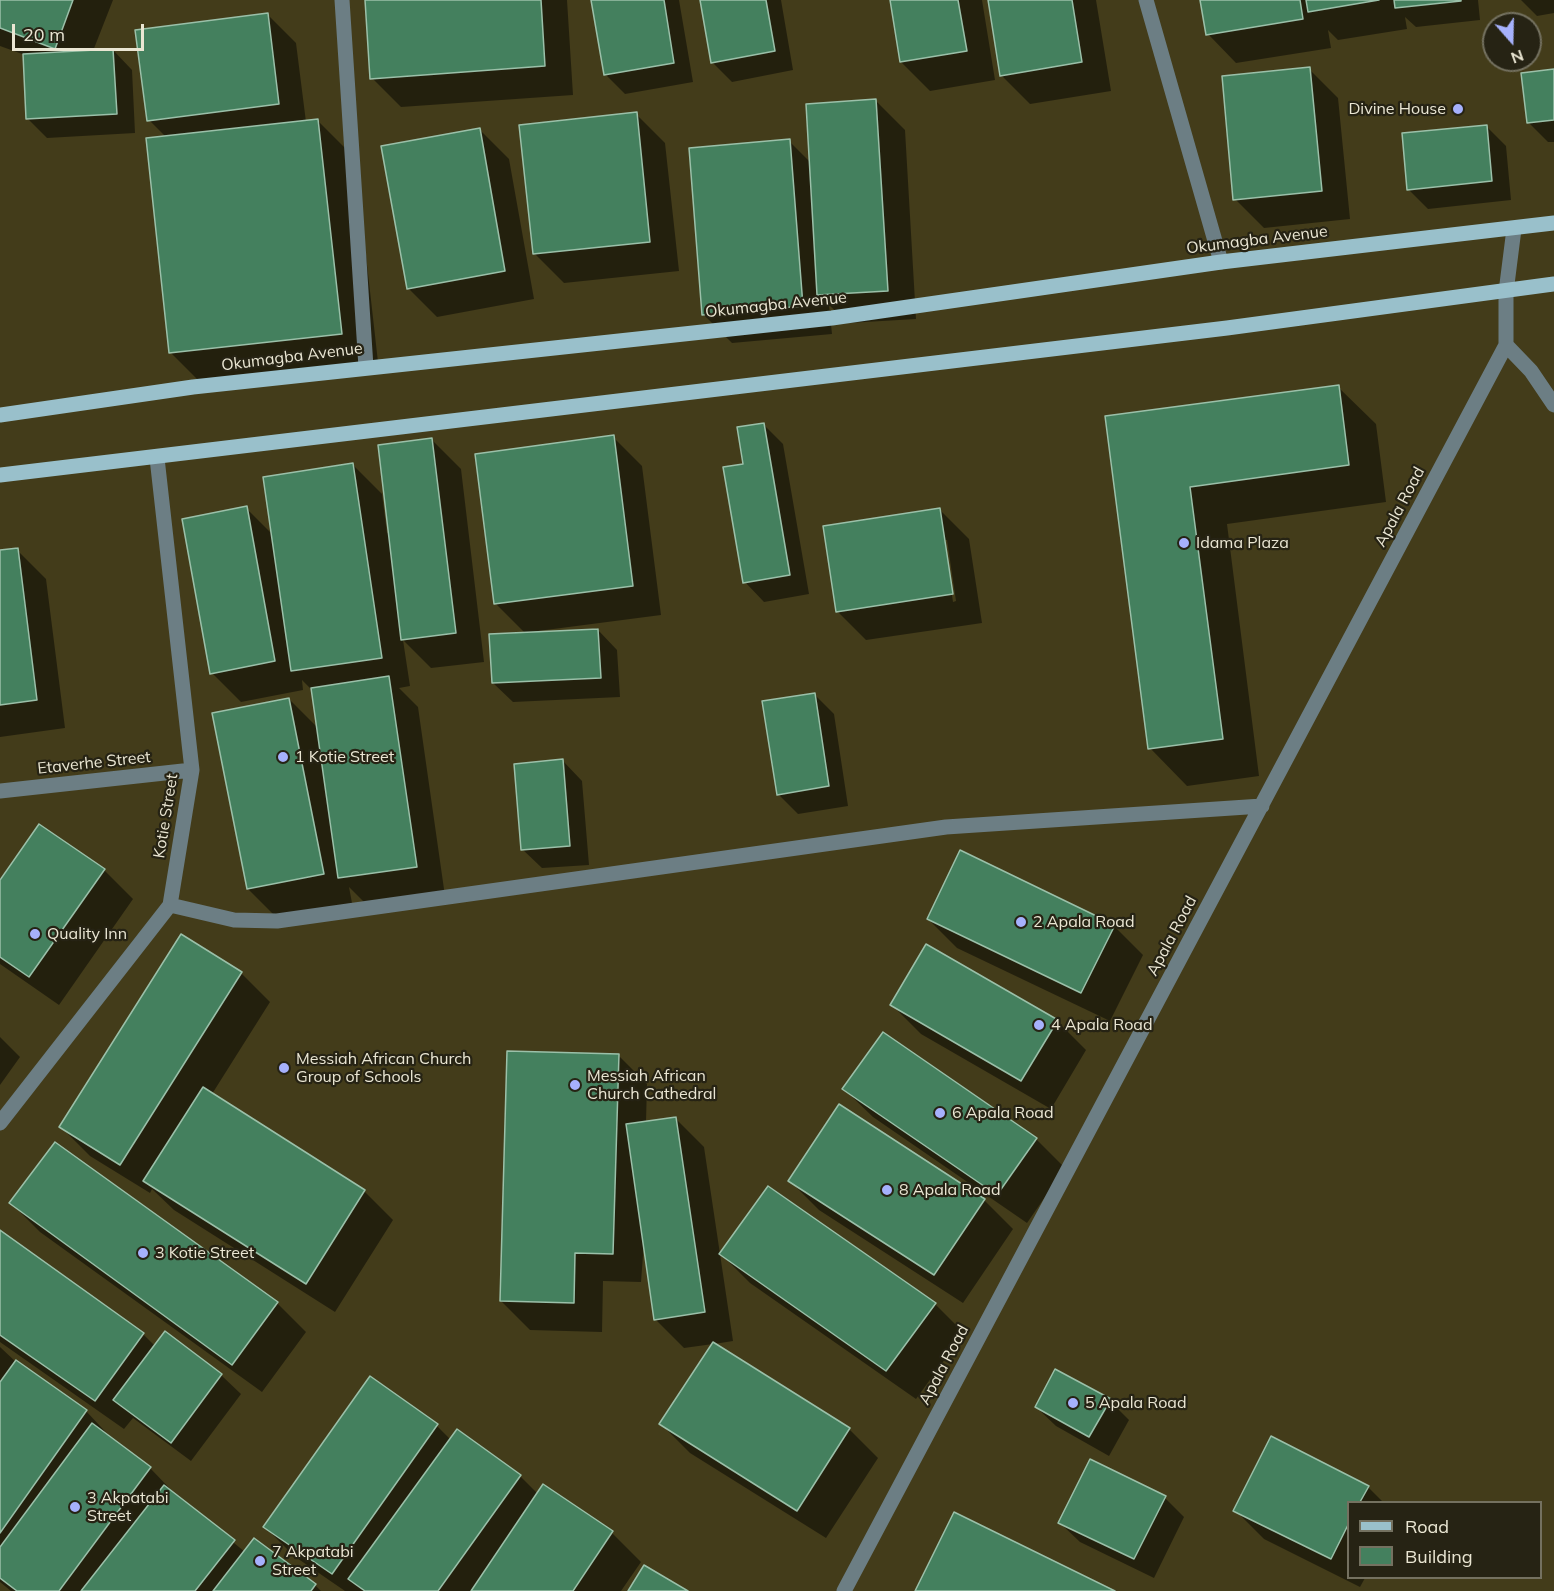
<!DOCTYPE html>
<html>
<head>
<meta charset="utf-8">
<style>
  body { margin:0 }
  #map { position:relative; width:1554px; height:1591px; overflow:hidden; background:#433c1a; font-family:Mulish,sans-serif }
  canvas { display:block }
  .legend { position:absolute; left:1347px; top:1501px; width:195px; height:78px; box-sizing:border-box; background:#262314; border:2px solid #747160; margin:0; padding:8px 10px; list-style:none; font-size:18px; color:#eae6d3 }
  .legend li { display:flex; align-items:center; gap:12px; height:30px }
  .legend b { width:30px; border:2px solid #747160 }
  .north { position:absolute; left:1482px; top:12px; width:60px; height:60px; box-sizing:border-box; background:#262314; border:2px solid #747160; border-radius:50%; rotate:160deg; font-size:16px; font-weight:700; line-height:24px; text-align:center; color:#eae6d3 }
  .north::after { content:''; display:block; margin:auto; width:21px; height:27px; background:#a6b1fc; clip-path:polygon(50% 0,100% 100%,50% 72%,0 100%) }
  .scale { position:absolute; left:12px; top:24px; width:132px; height:27px; box-sizing:border-box; border:3px solid #eae6d3; border-top:0; padding-left:8px; font-size:18px; line-height:21px; white-space:nowrap; color:#eae6d3; -webkit-text-stroke:4px #262314; paint-order:stroke }
</style>
</head>
<body>
<div id="map">
<canvas width="1554" height="1591"></canvas>
<ul class="legend">
<li><b style="height:8px;background:#99c0cb"></b>Road</li>
<li><b style="height:16px;background:#44805e"></b>Building</li>
</ul>
<div class="north">N</div>
<div class="scale">20 m</div>
</div>
<script>
const context = document.querySelector('canvas').getContext('2d');
context.lineJoin = 'round';
function fill(path, color) {
  context.fillStyle = color;
  context.fill(path, 'evenodd');
}
function toPath(rows) {
  const path = new Path2D();
  for (const r of rows) {
    path.moveTo(r[0], r[1]);
    for (let i = 2; i < r.length; i += 2) path.lineTo(r[i], r[i + 1]);
  }
  return path;
}
function strokePath(path, color, width, dash) {
  context.strokeStyle = color;
  context.lineWidth = width;
  context.lineCap = dash ? 'butt' : 'round';
  context.setLineDash(dash || []);
  context.stroke(path);
}
function drawText(font, color, halo, rows, align = 'center') {
  context.font = font + ' Mulish,sans-serif';
  context.lineWidth = 4.5;
  context.setLineDash([]);
  context.textBaseline = 'middle';
  context.strokeStyle = halo;
  context.fillStyle = color;
  for (const [text, x, y, turn = 0] of rows) {
    context.save();
    context.translate(x, y);
    context.rotate((+turn || 0) * Math.PI / 180);
    context.textAlign = isNaN(turn) ? turn : align;
    if (halo) context.strokeText(text, 0, 0);
    context.fillText(text, 0, 0);
    context.restore();
  }
}
const shadow = toPath([
  [0,0,113,0,93,51,113,50,132,70,135,133,47,138,28,119,25,55,0,46],
  [366,0,567,0,573,95,401,107,372,78],
  [592,0,679,0,693,82,625,94,605,74],
  [702,0,781,0,793,70,732,82,712,62],
  [891,0,982,0,995,80,930,91,901,62],
  [989,0,1096,0,1111,91,1030,104,1001,75],
  [1202,0,1478,0,1480,20,1416,27,1405,17,1407,29,1338,40,1328,30,1331,48,1236,63,1208,34],
  [1521,0,1554,0,1554,13,1537,16],
  [267,14,296,43,306,122,318,121,355,158,379,371,208,390,171,353,166,137,149,120],
  [1309,69,1338,98,1350,219,1264,228,1235,199],
  [1554,71,1554,142,1548,142,1529,123],
  [876,101,905,130,916,319,848,323,829,305,832,334,732,343,703,314,789,141,811,163],
  [636,114,665,143,679,271,564,283,535,254],
  [1486,126,1506,146,1511,200,1428,209,1408,189],
  [480,130,509,159,534,299,437,317,408,288],
  [1338,387,1376,424,1386,502,1227,524,1259,776,1187,786,1150,748,1107,417],
  [763,424,783,444,809,594,764,602,745,582,745,465],
  [613,437,642,466,661,615,538,631,538,633,598,630,617,650,620,697,513,702,493,683,526,634,496,604],
  [432,440,461,469,484,662,431,668,403,640,410,686,399,688,418,707,445,896,368,906,349,887,352,903,277,918,248,889,289,699,318,728,313,691,302,680,303,690,241,702,212,673,246,508,272,534,353,465,382,494,387,533,390,532],
  [940,510,969,539,982,623,866,640,837,611],
  [944,540,947,540,956,601,953,602],
  [17,550,46,579,65,728,0,737,0,552],
  [814,694,834,714,848,806,798,814,778,794],
  [563,761,582,781,589,865,542,868,522,849],
  [104,870,133,899,59,1005,0,964,0,882],
  [928,919,1114,926,1143,955,1110,1021,957,948],
  [241,973,270,1002,212,1094,364,1191,393,1220,335,1312,174,1210,152,1189,150,1193,90,1156,61,1127],
  [892,1005,1057,1021,1086,1050,1051,1109,921,1034],
  [883,1034,1036,1139,1065,1168,1027,1223,873,1117,844,1089],
  [0,1037,20,1057,0,1085],
  [618,1055,647,1084,646,1122,675,1118,704,1147,733,1341,714,1344,849,1429,878,1458,826,1538,690,1453,661,1424,713,1344,684,1348,655,1319,644,1242,641,1282,603,1281,602,1332,530,1330,501,1301],
  [790,1181,984,1200,1013,1229,963,1303,819,1210],
  [11,1203,277,1303,306,1332,262,1392,40,1232],
  [0,1232,143,1334,155,1346,221,1375,241,1394,191,1461,133,1418,124,1429,0,1342],
  [721,1254,935,1304,964,1333,916,1399,750,1283],
  [0,1347,16,1362,86,1411,114,1441,150,1468,178,1497,245,1552,315,1585,321,1591,11,1591,0,1582],
  [370,1378,437,1426,451,1440,457,1431,520,1476,538,1494,543,1487,612,1533,641,1562,621,1591,345,1591,294,1556,265,1527],
  [1110,1401,1129,1420,1109,1456,1056,1426,1036,1407],
  [1368,1487,1383,1502,1348,1502,1348,1578,1365,1578,1360,1587,1264,1539,1235,1510],
  [1165,1498,1184,1517,1154,1578,1080,1542,1060,1523]
]);
const building = toPath([
  [0,0,73,0,55,49,0,28,0,0],
  [365,0,541,0,545,66,370,79,365,0],
  [591,0,664,0,674,63,604,75,591,0],
  [700,0,766,0,775,51,711,63,700,0],
  [890,0,958,0,967,51,900,62,890,0],
  [988,0,1072,0,1082,62,1000,76,988,0],
  [1200,0,1300,0,1303,19,1206,35,1200,0],
  [1306,0,1379,0,1308,12,1306,0],
  [1394,0,1461,0,1461,1,1395,8,1394,0],
  [268,13,279,104,147,121,135,30,268,13],
  [113,49,117,114,26,119,23,54,113,49],
  [1310,67,1322,191,1233,200,1222,76,1310,67],
  [1554,69,1554,120,1527,123,1521,73,1554,69],
  [876,99,888,291,817,295,806,104,876,99],
  [637,112,650,242,533,254,519,125,637,112],
  [318,119,342,334,169,353,146,138,318,119],
  [1487,125,1492,181,1407,190,1402,133,1487,125],
  [480,128,505,271,407,289,381,146,480,128],
  [790,139,803,306,702,315,689,148,790,139],
  [1339,385,1349,465,1190,487,1223,739,1148,749,1105,416,1339,385],
  [764,423,790,575,743,583,723,467,743,464,737,427,764,423],
  [614,435,633,586,494,604,475,454,614,435],
  [432,438,456,633,401,640,378,445,432,438],
  [353,463,382,658,291,671,263,477,353,463],
  [247,506,275,661,210,674,182,519,247,506],
  [940,508,953,594,836,612,823,526,940,508],
  [18,548,37,700,0,705,0,550,18,548],
  [598,629,601,678,492,683,489,634,598,629],
  [389,676,417,867,338,878,311,688,389,676],
  [815,693,829,786,777,795,762,701,815,693],
  [289,698,324,874,247,889,212,713,289,698],
  [563,759,570,846,521,850,514,764,563,759],
  [39,824,105,869,29,977,0,957,0,880,39,824],
  [960,850,1115,925,1081,993,927,919,960,850],
  [181,934,242,972,120,1165,59,1127,181,934],
  [926,944,1058,1020,1021,1081,890,1005,926,944],
  [883,1032,1037,1138,997,1195,842,1089,883,1032],
  [507,1051,619,1054,613,1254,575,1253,574,1303,500,1301,507,1051],
  [203,1087,365,1190,306,1284,143,1181,203,1087],
  [839,1104,985,1199,934,1275,788,1181,839,1104],
  [676,1117,705,1312,654,1320,626,1124,676,1117],
  [55,1142,278,1302,232,1365,9,1203,55,1142],
  [768,1186,936,1303,886,1371,719,1254,768,1186],
  [0,1230,144,1333,95,1401,0,1335,0,1230],
  [165,1331,222,1374,171,1443,113,1400,165,1331],
  [713,1342,850,1428,797,1511,659,1424,713,1342],
  [16,1360,87,1410,0,1533,0,1382,16,1360],
  [1055,1369,1111,1399,1089,1437,1035,1407,1055,1369],
  [370,1376,438,1424,332,1574,263,1527,370,1376],
  [92,1423,151,1467,59,1591,17,1591,0,1578,0,1547,92,1423],
  [457,1429,521,1475,438,1591,365,1591,348,1579,457,1429],
  [1271,1436,1369,1486,1360,1502,1348,1502,1348,1525,1331,1559,1233,1511,1271,1436],
  [1090,1459,1166,1496,1134,1559,1058,1523,1090,1459],
  [543,1484,613,1531,573,1591,471,1591,543,1484],
  [164,1485,235,1540,195,1591,81,1591,164,1485],
  [954,1512,1115,1591,915,1591,954,1512],
  [254,1538,316,1584,311,1591,213,1591,254,1538],
  [644,1565,688,1591,628,1591,644,1565]
]);
const minor = toPath([
  [342,0,366,367],
  [1146,0,1221,262],
  [1506,345,1531,371,1554,405],
  [0,791,192,770],
  [170,905,234,920,277,921,946,827,1262,806],
  [0,1123,170,905,192,770,157,458],
  [844,1591,1506,345,1506,292,1514,229]
]);
const major = toPath([
  [0,415,193,387,832,318,1221,262,1554,223],
  [0,475,1227,328,1554,284]
]);
const markers = [
  [1458,109,6,"#a6b1fc"],
  [1184,543,6,"#a6b1fc"],
  [283,757,6,"#a6b1fc"],
  [1021,922,6,"#a6b1fc"],
  [35,934,6,"#a6b1fc"],
  [1039,1025,6,"#a6b1fc"],
  [284,1068,6,"#a6b1fc"],
  [575,1085,6,"#a6b1fc"],
  [940,1113,6,"#a6b1fc"],
  [887,1190,6,"#a6b1fc"],
  [143,1253,6,"#a6b1fc"],
  [1073,1403,6,"#a6b1fc"],
  [75,1507,6,"#a6b1fc"],
  [260,1561,6,"#a6b1fc"]
];
const poiNames = [
  ["Divine House",1446,109,"right"],
  ["Idama Plaza",1196,543],
  ["1 Kotie Street",295,757],
  ["2 Apala Road",1033,922],
  ["Quality Inn",47,934],
  ["4 Apala Road",1051,1025],
  ["Messiah African Church",296,1059],
  ["Group of Schools",296,1077],
  ["Messiah African",587,1076],
  ["Church Cathedral",587,1094],
  ["6 Apala Road",952,1113],
  ["8 Apala Road",899,1190],
  ["3 Kotie Street",155,1253],
  ["5 Apala Road",1085,1403],
  ["3 Akpatabi",87,1498],
  ["Street",87,1516],
  ["7 Akpatabi",272,1552],
  ["Street",272,1570]
];
const streetNames = [
  ["Okumagba Avenue",1257,240,-7],
  ["Okumagba Avenue",776,305,-6],
  ["Okumagba Avenue",292,357,-7],
  ["Apala Road",1400,507,-62],
  ["Etaverhe Street",94,763,-6],
  ["Kotie Street",166,816,-81],
  ["Apala Road",1172,936,-62],
  ["Apala Road",944,1365,-62]
];
fill(shadow, '#0007');
fill(building, '#44805e');
strokePath(building, '#9bc0a9', 1.5);
strokePath(minor, '#6c7e84', 15);
strokePath(major, '#99c0cb', 15);
for (const [x, y, r, color] of markers) {
  const dot = new Path2D();
  dot.arc(x, y, r, 0, 2 * Math.PI);
  context.fillStyle = color;
  context.fill(dot);
  strokePath(dot, '#262314', 2);
}
drawText('16px', '#eae6d3', '#262314', poiNames, 'left');
drawText('16px', '#eae6d3', '#262314', streetNames);
</script>
</body>
</html>
